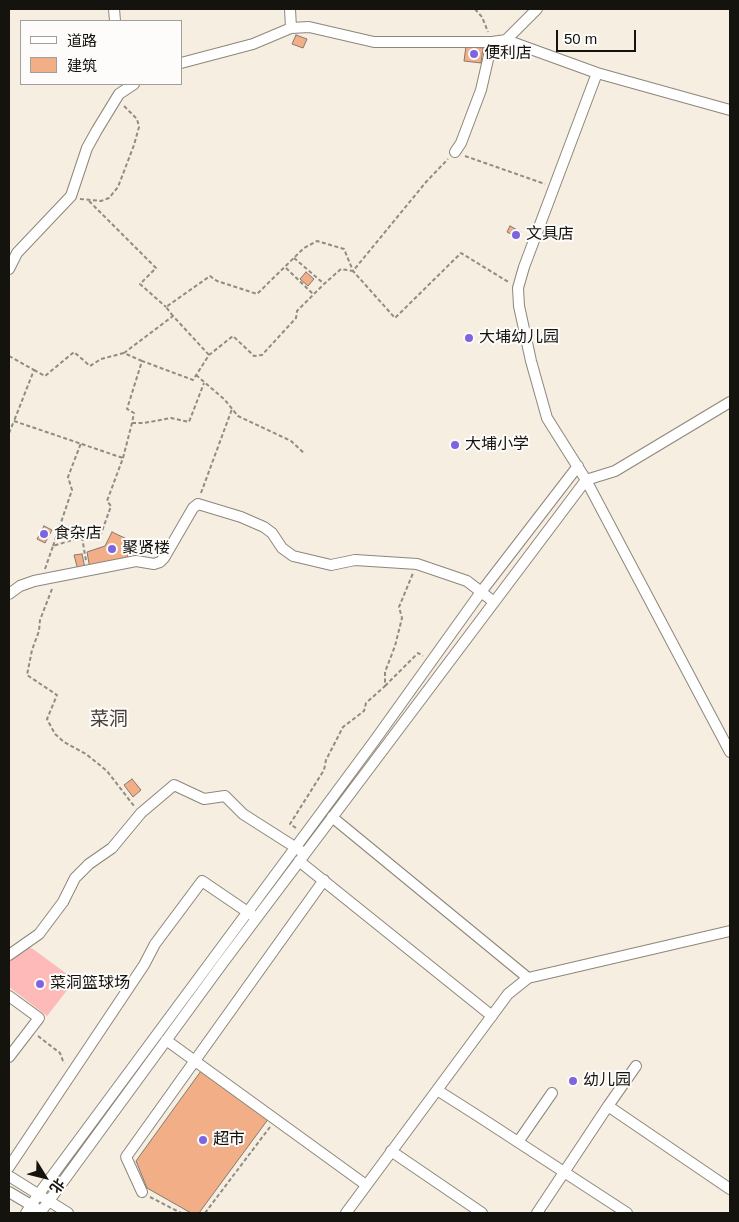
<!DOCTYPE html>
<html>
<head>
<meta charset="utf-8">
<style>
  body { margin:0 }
  #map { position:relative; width:739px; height:1222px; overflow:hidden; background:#f6eee1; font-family:Helvetica,"Noto Sans SC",sans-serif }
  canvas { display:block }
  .frame { position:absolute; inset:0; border:10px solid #15130e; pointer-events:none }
  .legend { position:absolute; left:20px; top:20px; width:162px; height:65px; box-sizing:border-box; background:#fefcfa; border:1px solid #a19f9c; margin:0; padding:6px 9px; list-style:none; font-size:15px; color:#15130e }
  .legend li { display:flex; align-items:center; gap:10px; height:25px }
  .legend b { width:25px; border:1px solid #a19f9c }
  .north { position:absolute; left:20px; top:1152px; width:50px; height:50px; -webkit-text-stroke:4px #fefcfa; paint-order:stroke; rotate:126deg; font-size:14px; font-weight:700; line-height:20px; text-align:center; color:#15130e }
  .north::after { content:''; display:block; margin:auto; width:18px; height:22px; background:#15130e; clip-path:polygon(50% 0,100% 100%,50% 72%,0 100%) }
  .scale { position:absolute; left:556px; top:30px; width:80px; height:22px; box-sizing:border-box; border:2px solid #15130e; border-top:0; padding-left:6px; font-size:15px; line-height:18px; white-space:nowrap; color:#15130e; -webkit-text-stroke:4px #fefcfa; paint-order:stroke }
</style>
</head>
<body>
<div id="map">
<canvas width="739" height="1222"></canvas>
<div class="frame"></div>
<ul class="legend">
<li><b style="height:6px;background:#fff"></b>道路</li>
<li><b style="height:14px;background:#f2ae86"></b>建筑</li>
</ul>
<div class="north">北</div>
<div class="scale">50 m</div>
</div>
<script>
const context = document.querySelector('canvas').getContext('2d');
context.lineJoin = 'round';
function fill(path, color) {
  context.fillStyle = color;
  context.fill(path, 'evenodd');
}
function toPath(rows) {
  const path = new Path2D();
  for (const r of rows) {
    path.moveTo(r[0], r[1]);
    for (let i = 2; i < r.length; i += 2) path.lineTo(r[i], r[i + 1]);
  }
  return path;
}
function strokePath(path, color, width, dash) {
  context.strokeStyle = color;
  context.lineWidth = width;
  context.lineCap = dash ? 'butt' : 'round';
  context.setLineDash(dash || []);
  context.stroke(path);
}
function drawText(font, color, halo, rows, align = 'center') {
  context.font = font + ' Helvetica,"Noto Sans SC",sans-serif';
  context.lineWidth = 4;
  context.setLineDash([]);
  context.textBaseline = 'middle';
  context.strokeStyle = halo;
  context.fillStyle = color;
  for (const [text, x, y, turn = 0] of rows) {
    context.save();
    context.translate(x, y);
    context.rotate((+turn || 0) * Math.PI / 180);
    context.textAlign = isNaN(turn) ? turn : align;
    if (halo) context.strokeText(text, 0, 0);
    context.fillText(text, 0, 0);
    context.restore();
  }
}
const green = toPath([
  [27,947,33,949,75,980,47,1016,9,987,9,959]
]);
const building = toPath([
  [296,35,307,39,303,48,292,44,296,35],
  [466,46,483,48,481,63,464,61,466,46],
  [510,226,521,232,518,238,507,232,510,226],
  [306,272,314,279,308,286,300,279,306,272],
  [44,526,52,530,45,543,37,539,44,526],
  [112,532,129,540,127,560,90,569,87,552,105,546,112,532],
  [82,554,85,568,78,570,74,555,82,554],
  [132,779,141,790,133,797,124,785,132,779],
  [201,1071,269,1118,199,1213,191,1213,147,1188,136,1161,201,1071]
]);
const path = toPath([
  [475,9,482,17,488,32],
  [465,156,545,184],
  [80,199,101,201,109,198,118,187,134,145,139,127,137,119,123,105],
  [89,201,156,268,140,284,166,307],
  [294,258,323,283],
  [286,268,313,294],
  [173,316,166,307,210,276,217,281,257,294,304,248,317,241,344,249,353,271,395,318,461,253,510,283],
  [9,356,34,370,14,421],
  [142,361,124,353,173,316,209,355],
  [34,370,45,376,74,352,90,366,101,359,124,353],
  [196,375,224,399,238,416,291,441,305,454],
  [132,423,144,423,171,418,189,422,204,383],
  [9,433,14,421,123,458],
  [201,493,232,409],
  [82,537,86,561],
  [53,546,72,490,68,477,81,443],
  [45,569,53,546,82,537,101,534,111,506,107,501,123,458,132,423,134,413,127,409,142,361,193,380,209,355,233,336,254,356,262,355,296,318,297,311,324,284,341,269,353,271,426,182,448,159],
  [52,589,40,620,39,631,32,650,27,675,57,695,47,719,55,734,64,742,86,754,107,771,134,806],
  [385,686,418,653,423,656],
  [296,828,290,824,324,770,326,760,343,727,364,711,366,703,385,686,385,672,395,646,402,618,399,607,413,573],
  [38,1036,60,1053,63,1061,65,1063],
  [150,1197,181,1213],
  [205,1213,270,1127]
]);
const minor = toPath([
  [114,9,115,21],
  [290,9,291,28],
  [506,40,537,9],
  [181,63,253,44,291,28,309,27,374,42,492,42,506,40,597,73,524,267,518,288,519,306,531,361,547,418,586,480,730,752],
  [597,73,730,110],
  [455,152,461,143,481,90,492,42],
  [9,269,17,253,71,196,87,148,97,130,119,94,134,84],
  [9,594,20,586,34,581,136,561,154,564,160,562,164,558,193,508,198,504,241,517,264,527,272,533,282,548,293,556,331,565,355,560,417,564,467,581,494,602],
  [332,817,528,978],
  [299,861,492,1016],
  [9,955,39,934,63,902,75,878,89,864,112,848,141,813,174,785,204,799,225,796,243,814,301,851],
  [9,996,39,1018,9,1057],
  [166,1040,366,1185],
  [437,1090,478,1116,627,1213],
  [608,1106,636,1066],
  [518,1142,552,1093],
  [391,1151,482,1213],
  [9,1167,144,965,155,944,202,881,252,915],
  [9,1176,68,1213],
  [9,1192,36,1208],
  [142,1192,126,1157,324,880],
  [26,1213,38,1195,375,740,481,592,578,466],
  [40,1213,222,964,586,480,615,471,730,402],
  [346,1213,508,994,528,978,730,931],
  [537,1213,608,1106,730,1189]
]);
const markers = [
  [474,54,5,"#7d65e0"],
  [516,235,5,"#7d65e0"],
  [469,338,5,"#7d65e0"],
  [455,445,5,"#7d65e0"],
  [44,534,5,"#7d65e0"],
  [112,549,5,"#7d65e0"],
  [40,984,5,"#7d65e0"],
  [573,1081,5,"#7d65e0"],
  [203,1140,5,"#7d65e0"]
];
const poiNames = [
  ["便利店",484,54],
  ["文具店",526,235],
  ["大埔幼儿园",479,338],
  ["大埔小学",465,445],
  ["食杂店",54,534],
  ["聚贤楼",122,549],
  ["菜洞篮球场",50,984],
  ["幼儿园",583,1081],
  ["超市",213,1140]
];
const quarterNames = [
  ["菜洞",109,720]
];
fill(green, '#febab8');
fill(building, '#f2ae86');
strokePath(building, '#857871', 1);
strokePath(minor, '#8d867a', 12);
strokePath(path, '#918c83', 2, [4, 2.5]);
strokePath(minor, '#fff', 10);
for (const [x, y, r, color] of markers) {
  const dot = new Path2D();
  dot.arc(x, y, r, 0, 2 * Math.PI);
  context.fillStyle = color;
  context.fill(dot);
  strokePath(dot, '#fefcfa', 2);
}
drawText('16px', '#15130e', '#fefcfa', poiNames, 'left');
drawText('19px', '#474136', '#fefcfa', quarterNames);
</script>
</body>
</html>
